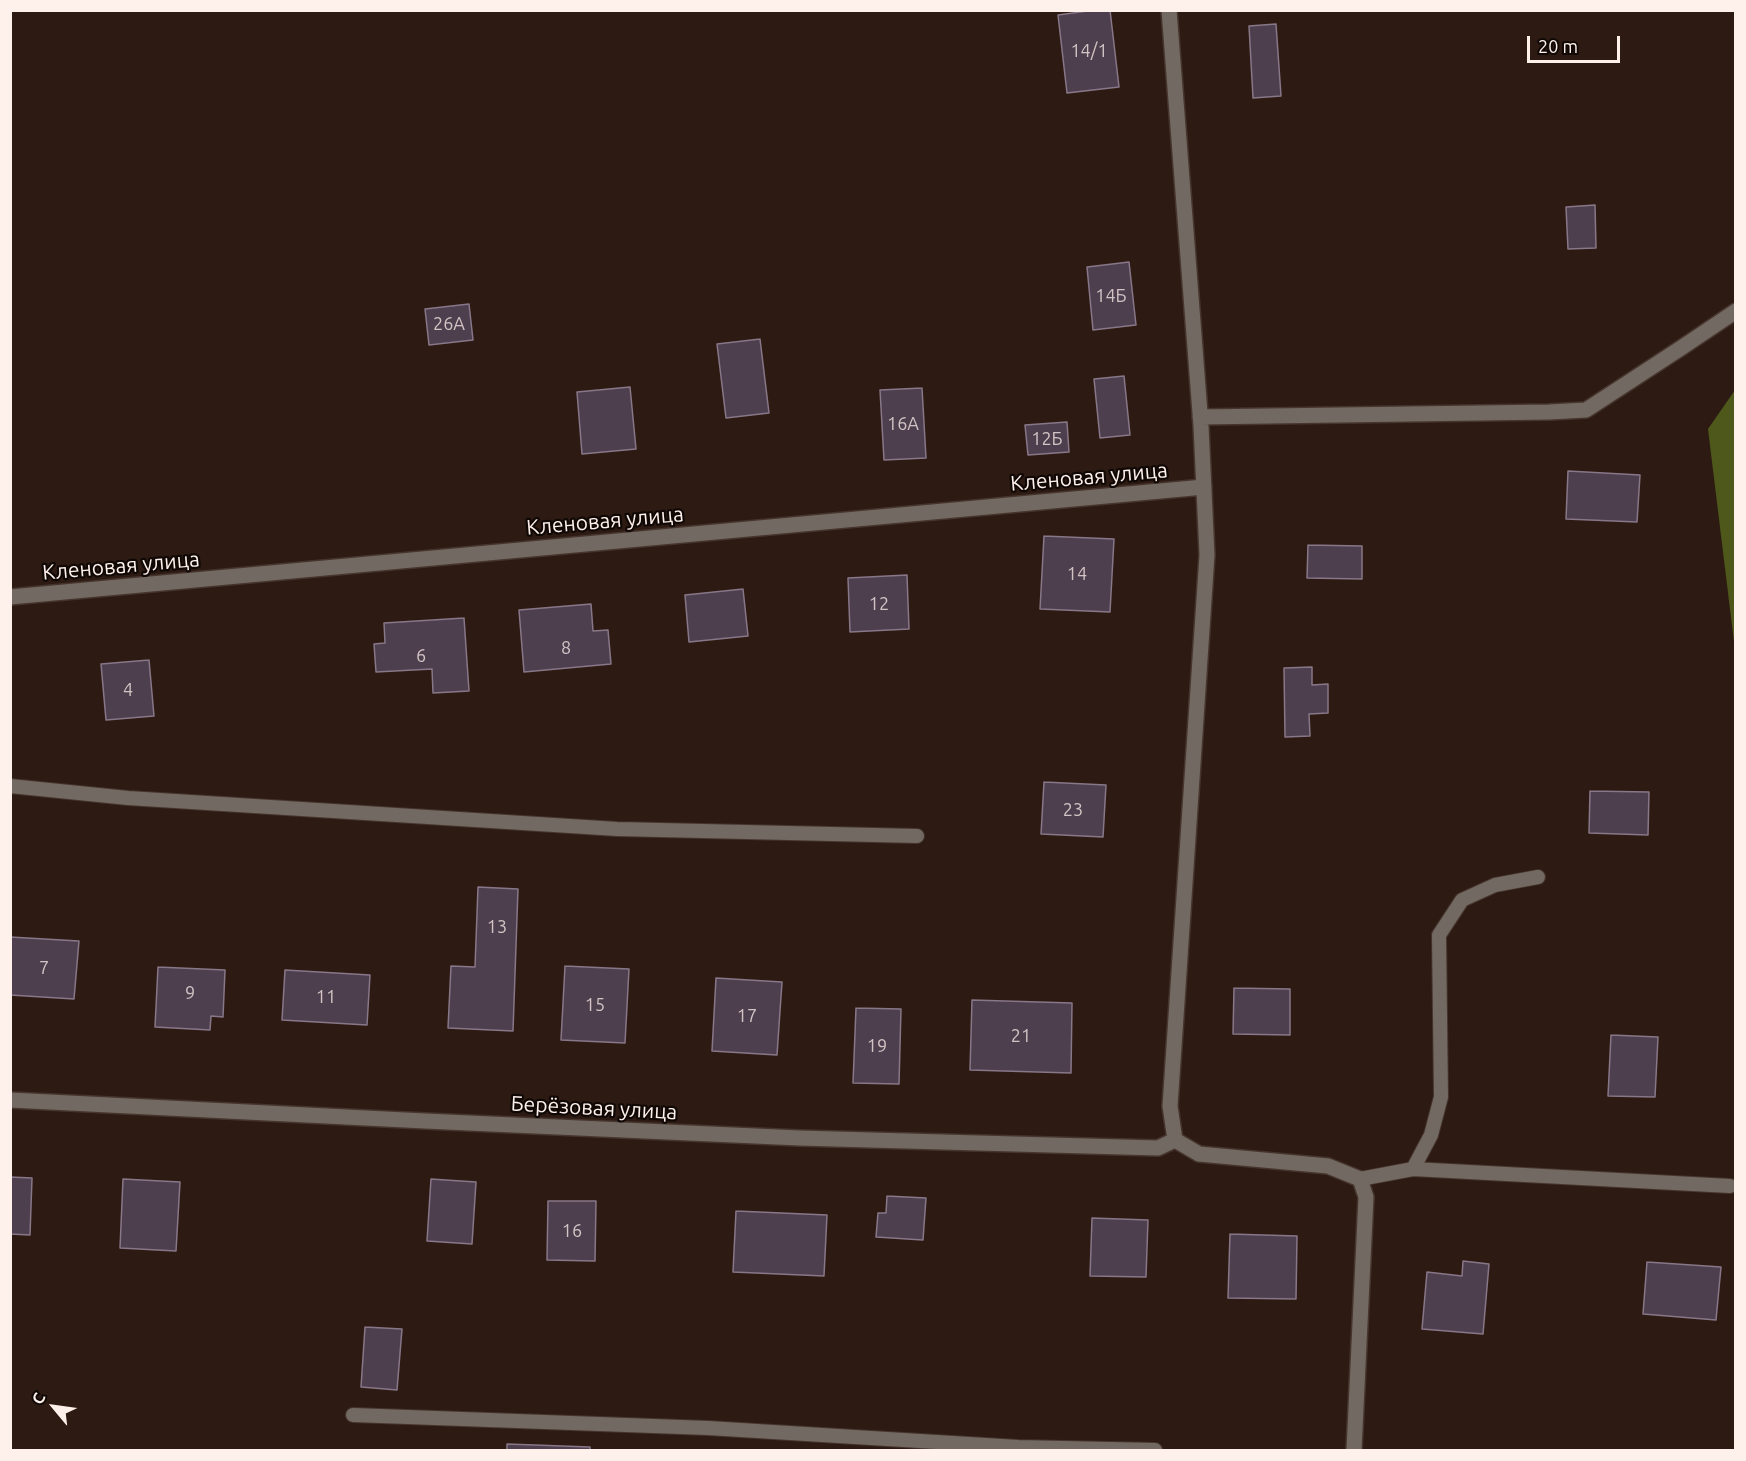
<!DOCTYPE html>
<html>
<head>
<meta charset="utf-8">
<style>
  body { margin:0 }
  #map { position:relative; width:1746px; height:1461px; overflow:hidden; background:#2d1b13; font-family:Ubuntu,sans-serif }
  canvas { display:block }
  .frame { position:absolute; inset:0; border:12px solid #fef0eb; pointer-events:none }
  .north { position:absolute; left:24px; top:1377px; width:60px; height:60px; -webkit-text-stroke:4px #100805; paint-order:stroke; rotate:299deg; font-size:16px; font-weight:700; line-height:24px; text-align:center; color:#fef0eb }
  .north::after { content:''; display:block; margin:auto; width:21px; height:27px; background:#fef0eb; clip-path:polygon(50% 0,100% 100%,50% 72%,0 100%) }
  .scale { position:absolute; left:1527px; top:36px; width:93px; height:27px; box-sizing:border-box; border:3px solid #fef0eb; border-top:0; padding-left:8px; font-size:18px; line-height:21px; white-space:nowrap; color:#fef0eb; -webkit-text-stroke:4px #100805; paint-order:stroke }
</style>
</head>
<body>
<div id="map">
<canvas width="1746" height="1461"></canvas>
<div class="frame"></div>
<div class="north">С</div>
<div class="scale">20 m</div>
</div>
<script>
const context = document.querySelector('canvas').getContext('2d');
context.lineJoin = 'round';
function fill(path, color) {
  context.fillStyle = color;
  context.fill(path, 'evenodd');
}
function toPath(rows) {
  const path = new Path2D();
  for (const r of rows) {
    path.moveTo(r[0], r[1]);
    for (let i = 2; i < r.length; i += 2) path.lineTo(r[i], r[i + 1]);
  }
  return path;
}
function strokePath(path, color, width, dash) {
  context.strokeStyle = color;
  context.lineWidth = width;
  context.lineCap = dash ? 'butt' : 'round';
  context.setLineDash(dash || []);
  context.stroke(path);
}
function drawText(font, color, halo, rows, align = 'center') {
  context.font = font + ' Ubuntu,sans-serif';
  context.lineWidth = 4.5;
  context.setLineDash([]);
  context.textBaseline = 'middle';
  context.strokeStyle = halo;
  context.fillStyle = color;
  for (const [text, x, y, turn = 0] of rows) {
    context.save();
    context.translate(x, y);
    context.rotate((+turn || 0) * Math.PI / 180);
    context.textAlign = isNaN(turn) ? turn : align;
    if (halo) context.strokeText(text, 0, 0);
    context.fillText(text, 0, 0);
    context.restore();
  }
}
const forest = toPath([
  [1735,390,1735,650,1708,429]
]);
const building = toPath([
  [1095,10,1110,10,1119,87,1067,93,1058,15,1095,10],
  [1276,24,1281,96,1253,98,1249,26,1276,24],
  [1595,205,1596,248,1568,249,1566,207,1595,205],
  [1129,262,1136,325,1093,330,1087,267,1129,262],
  [469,304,473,340,429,345,425,309,469,304],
  [760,339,769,413,726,418,717,344,760,339],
  [1124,376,1130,435,1100,438,1094,379,1124,376],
  [630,387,636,449,582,454,577,392,630,387],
  [922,388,926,458,884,460,880,390,922,388],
  [1067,422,1069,452,1028,455,1025,425,1067,422],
  [1568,471,1640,475,1637,522,1566,519,1568,471],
  [1044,536,1114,539,1110,612,1040,609,1044,536],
  [1308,545,1362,546,1362,579,1307,578,1308,545],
  [907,575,909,629,850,632,848,578,907,575],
  [743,589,748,636,689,642,685,595,743,589],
  [591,604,593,631,608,630,611,664,524,672,519,610,591,604],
  [464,618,469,691,433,693,432,669,376,672,374,644,385,643,384,623,464,618],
  [149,660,154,716,106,720,101,664,149,660],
  [1312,667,1312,685,1328,684,1328,713,1309,714,1310,736,1285,737,1284,668,1312,667],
  [1044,782,1106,785,1103,837,1041,834,1044,782],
  [1590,791,1649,792,1648,835,1589,833,1590,791],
  [478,887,518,889,513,1031,448,1028,451,966,475,967,478,887],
  [10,937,79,941,74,999,10,995,10,937],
  [565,966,629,969,625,1043,561,1040,565,966],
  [158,967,225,970,223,1017,211,1016,210,1030,155,1027,158,967],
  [285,970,370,975,367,1025,282,1020,285,970],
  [716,978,782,982,777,1055,712,1051,716,978],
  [1234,988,1290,989,1290,1035,1233,1034,1234,988],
  [972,1000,1072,1003,1071,1073,970,1070,972,1000],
  [856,1008,901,1009,899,1084,853,1083,856,1008],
  [1611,1035,1658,1037,1655,1097,1608,1096,1611,1035],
  [10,1177,32,1178,30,1235,10,1234,10,1177],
  [123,1179,180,1182,176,1251,120,1248,123,1179],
  [431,1179,476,1182,472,1244,427,1241,431,1179],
  [887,1196,926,1198,923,1240,876,1237,878,1213,886,1213,887,1196],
  [548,1201,596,1201,595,1261,547,1260,548,1201],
  [736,1211,827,1215,824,1276,733,1272,736,1211],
  [1092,1218,1148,1220,1146,1277,1090,1276,1092,1218],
  [1230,1234,1297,1236,1296,1299,1228,1298,1230,1234],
  [1463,1261,1489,1264,1483,1334,1422,1329,1427,1272,1462,1276,1463,1261],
  [1647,1262,1721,1267,1716,1320,1643,1314,1647,1262],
  [365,1327,402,1329,397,1390,361,1387,365,1327],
  [507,1444,590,1447,590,1450,507,1450,507,1444]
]);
const lane = toPath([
  [10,786,128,798,617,829,917,836],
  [1413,1169,1431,1135,1441,1097,1439,935,1462,900,1495,885,1538,877],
  [1360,1179,1413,1169,1730,1186],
  [353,1415,708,1428,1018,1447,1155,1450]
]);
const street = toPath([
  [1169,10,1201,426,1207,555,1170,1106,1175,1140,1199,1154,1328,1166,1360,1179,1366,1197,1354,1450],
  [1200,417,1549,412,1586,410,1681,348,1736,311],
  [10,597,1204,487],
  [10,1100,425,1121,799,1138,1158,1148,1175,1140]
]);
const numberNames = [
  ["14/1",1089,51],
  ["14Б",1111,296],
  ["26А",449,324],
  ["16А",903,424],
  ["12Б",1047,439],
  ["14",1077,574],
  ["12",879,604],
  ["8",566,648],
  ["6",421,656],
  ["4",128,690],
  ["23",1073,810],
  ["13",497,927],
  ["7",44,968],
  ["9",190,993],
  ["11",326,997],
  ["15",595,1005],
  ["17",747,1016],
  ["21",1021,1036],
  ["19",877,1046],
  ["16",572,1231]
];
const streetNames = [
  ["Кленовая улица",1089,477,-5],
  ["Кленовая улица",605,521,-5],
  ["Кленовая улица",121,566,-5],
  ["Берёзовая улица",594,1108,3]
];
fill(forest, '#4e581b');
fill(building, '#4e3f4e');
strokePath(building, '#878', 1.5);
strokePath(lane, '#46352d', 16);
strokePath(street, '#46352d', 18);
strokePath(lane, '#726962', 14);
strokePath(street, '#726962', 15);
drawText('18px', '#d2c4c4', null, numberNames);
drawText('21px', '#fef0eb', '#100805', streetNames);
</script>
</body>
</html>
